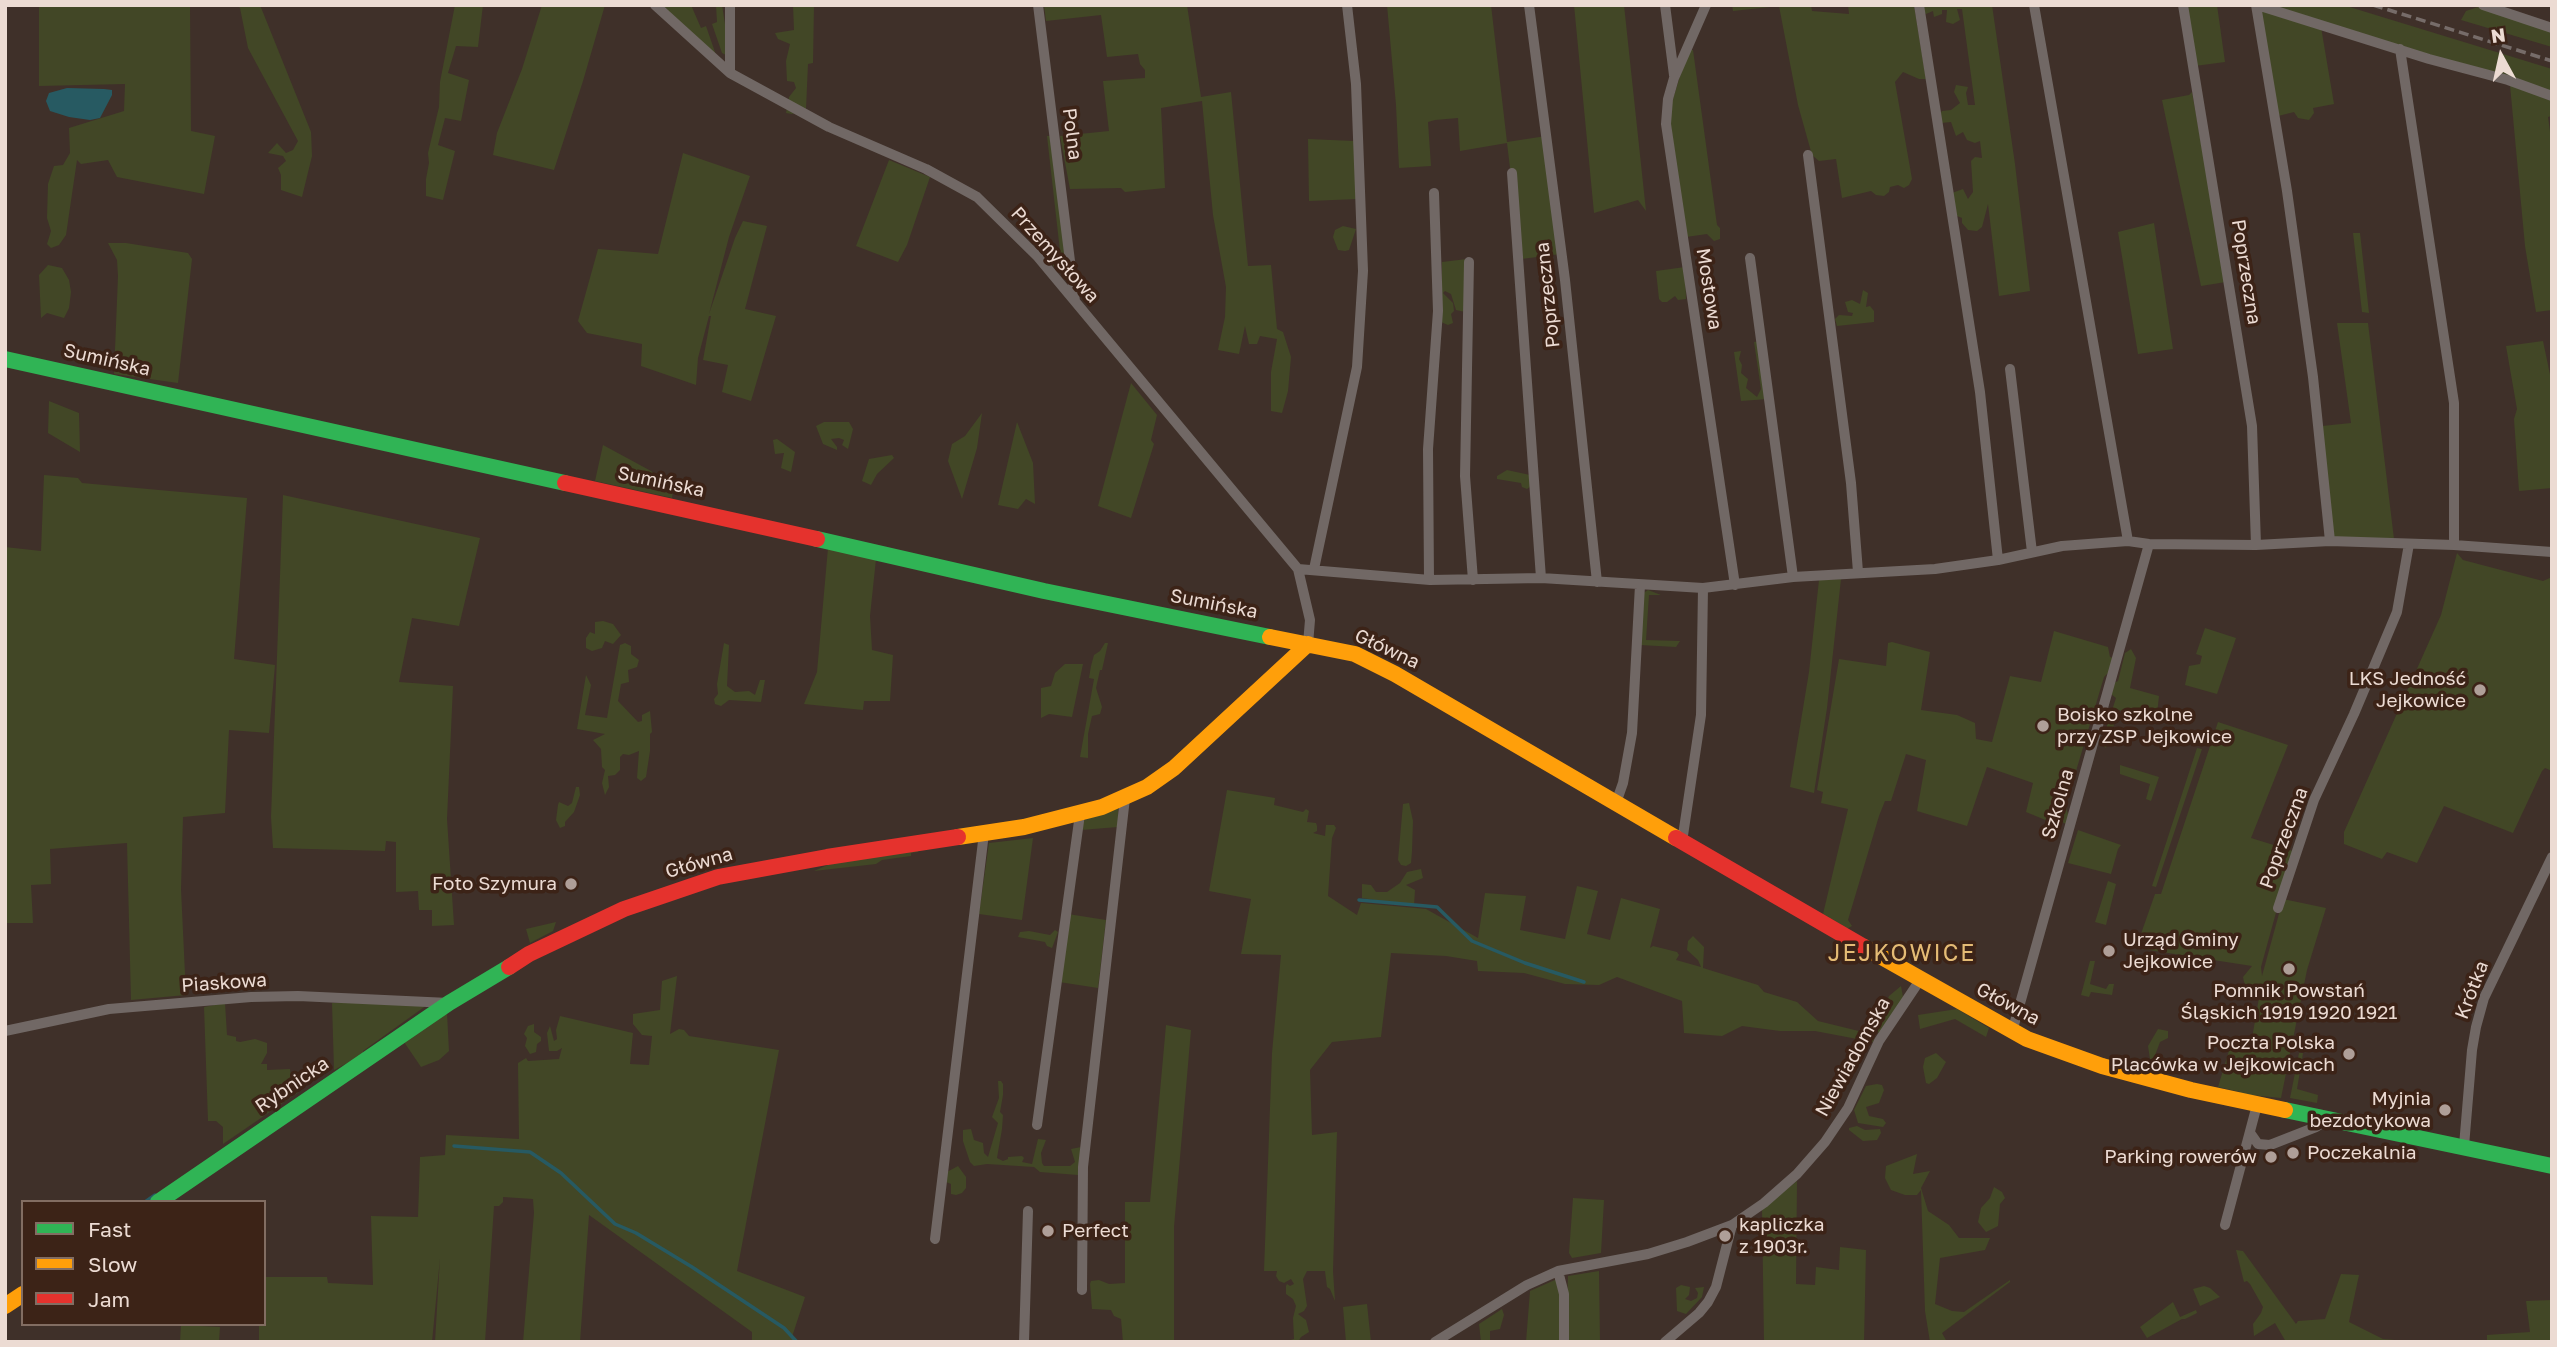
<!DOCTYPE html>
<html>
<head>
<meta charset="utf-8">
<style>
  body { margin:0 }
  #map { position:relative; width:2557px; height:1347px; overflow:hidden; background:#3f3029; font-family:"Golos Text",sans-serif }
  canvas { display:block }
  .frame { position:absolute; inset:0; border:7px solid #ecdbd3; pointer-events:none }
  .legend { position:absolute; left:21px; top:1200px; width:245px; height:126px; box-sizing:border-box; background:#3c2317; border:2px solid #826d62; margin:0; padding:9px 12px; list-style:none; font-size:21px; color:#ecdbd3 }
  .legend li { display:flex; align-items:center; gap:14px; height:35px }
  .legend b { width:35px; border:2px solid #826d62 }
  .north { position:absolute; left:2466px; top:21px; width:70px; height:70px; -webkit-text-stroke:5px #3c2317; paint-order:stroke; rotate:352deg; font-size:19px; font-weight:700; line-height:28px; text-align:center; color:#ecdbd3 }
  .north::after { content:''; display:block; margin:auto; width:24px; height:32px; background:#ecdbd3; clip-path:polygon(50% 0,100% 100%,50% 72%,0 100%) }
</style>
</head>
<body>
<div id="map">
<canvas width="2557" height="1347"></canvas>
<div class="frame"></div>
<ul class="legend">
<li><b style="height:9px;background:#30b455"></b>Fast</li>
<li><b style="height:9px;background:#ff9f0a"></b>Slow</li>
<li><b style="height:9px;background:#e5322d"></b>Jam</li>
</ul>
<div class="north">N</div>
</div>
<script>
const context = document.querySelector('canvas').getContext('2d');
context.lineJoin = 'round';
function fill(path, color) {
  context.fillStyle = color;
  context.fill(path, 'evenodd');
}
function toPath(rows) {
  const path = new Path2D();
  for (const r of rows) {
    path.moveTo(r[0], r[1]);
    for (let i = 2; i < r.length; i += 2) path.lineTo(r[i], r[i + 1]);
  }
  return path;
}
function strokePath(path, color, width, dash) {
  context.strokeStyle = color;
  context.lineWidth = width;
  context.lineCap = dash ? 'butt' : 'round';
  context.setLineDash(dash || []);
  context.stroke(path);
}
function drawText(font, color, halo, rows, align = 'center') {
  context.font = font + ' "Golos Text",sans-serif';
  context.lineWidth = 7;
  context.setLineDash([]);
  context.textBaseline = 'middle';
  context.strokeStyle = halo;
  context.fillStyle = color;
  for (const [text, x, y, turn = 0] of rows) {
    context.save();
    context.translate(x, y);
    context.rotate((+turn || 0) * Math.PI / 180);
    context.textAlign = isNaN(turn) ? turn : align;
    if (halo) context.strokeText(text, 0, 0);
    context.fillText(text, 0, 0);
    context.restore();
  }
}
const green = toPath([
  [120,5,190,5,191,131,215,136,204,194,117,177,108,160,81,164,77,160,66,235,59,245,51,248,47,244,51,231,47,218,48,184,54,166,63,165,70,153,69,128,124,111,125,84,39,86,39,7],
  [237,5,260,5,311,132,312,156,302,197,281,190,281,175,278,168,286,161,283,156,268,153,277,143,286,153,293,150,298,141,248,48,240,8],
  [455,5,483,5,478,47,456,46,448,73,469,80,461,121,445,118,438,145,455,151,443,200,426,196,426,179,429,163,428,153,439,107,440,82],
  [542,5,605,5,583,81,554,170,493,155,497,133,522,69],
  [660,5,691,5,701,28,706,26,716,55],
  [716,5,722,5,725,24,727,25,726,55,722,53,712,24,717,22],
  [793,5,814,5,813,63,808,64,806,109,792,114,786,113,789,97,796,88,794,82,787,81,786,61,790,44,778,39,775,33,794,30],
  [1044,5,1187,5,1201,97,1231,92,1248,266,1271,265,1277,329,1283,332,1291,357,1288,391,1282,413,1271,411,1271,372,1277,339,1260,336,1257,344,1249,344,1245,326,1239,354,1218,350,1225,317,1226,287,1213,215,1202,101,1161,108,1165,188,1125,192,1121,188,1070,189,1060,136,1109,131,1103,81,1145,78,1145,70,1140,64,1138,54,1107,57,1101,15,1046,21],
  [1387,5,1491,5,1507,142,1546,136,1561,254,1521,259,1507,143,1460,151,1458,118,1435,120,1428,122,1431,166,1399,168,1396,105],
  [1574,5,1624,5,1646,211,1638,200,1594,213],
  [1732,5,1811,5,1812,11,1849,14,1848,5,1914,5,1926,79,1919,79,1903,72,1895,82,1912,179,1909,185,1904,188,1898,185,1890,187,1889,192,1884,196,1876,195,1871,191,1842,198,1836,159,1819,161,1812,155,1798,105,1779,6,1733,11],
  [1921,5,1992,5,2015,164,2030,291,1999,296,1988,204,1982,227,1977,231,1968,230,1962,223,1962,218,1957,216,1952,193,1963,189,1968,199,1973,192,1971,161,1975,157,1982,158,1980,141,1975,143,1967,140,1963,132,1956,136,1951,122,1941,123,1938,117,1942,111,1951,110,1960,103,1954,92,1956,85,1968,87,1966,93,1968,105,1975,105,1962,9,1957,9,1960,20,1953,24,1946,22,1947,10,1942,10,1942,14,1934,17,1933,11,1926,14,1923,12],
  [2187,5,2217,5,2225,62,2195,66],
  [2271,5,2343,5,2552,69,2552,94],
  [2478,7,2552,32,2552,47,2461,20,2466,11],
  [2258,10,2321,27,2334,104,2313,108,2314,113,2309,120,2298,118,2294,112,2278,116],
  [1688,50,1693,50,1717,225,1720,228,1720,239,1714,241,1707,234,1686,237,1669,112],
  [2510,85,2552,98,2551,116,2548,117,2552,146,2552,310,2536,312,2525,246],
  [2192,92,2226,282,2201,286,2162,100,2189,95],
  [1047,136,1050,136,1066,260,1065,266,1059,269,1053,266,1053,260,1061,260],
  [1308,139,1354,141,1357,199,1309,201],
  [683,153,750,176,729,237,709,314,735,238,743,221,767,226,745,309,776,316,751,401,722,392,728,365,703,360,711,316,709,316,698,358,696,385,641,366,642,344,587,333,578,321,598,249,658,254],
  [889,160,930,177,907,245,898,262,856,246],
  [2154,223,2173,349,2138,354,2118,232],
  [1343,226,1356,229,1349,250,1345,251,1338,250,1333,237,1335,230],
  [2353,233,2360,233,2369,313,2362,312],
  [108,243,126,243,188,253,192,259,178,383,114,374,118,276,117,260],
  [1467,259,1465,312,1456,310,1451,294,1445,291,1443,293,1453,303,1454,311,1451,314,1453,323,1448,325,1441,322,1442,262],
  [48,265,62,268,69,280,71,292,69,308,64,318,47,313,41,318,39,275],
  [1685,267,1686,299,1678,300,1675,296,1667,302,1662,302,1659,299,1656,271],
  [1863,290,1868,293,1866,307,1870,306,1874,311,1874,322,1837,326,1835,319,1839,315,1852,316,1853,313,1848,312,1845,302,1852,300,1860,304],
  [2337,323,2368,323,2394,539,2334,538,2322,426,2351,423],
  [1760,341,1768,399,1741,401,1734,352,1741,351,1739,359,1742,365,1741,373,1748,379,1746,388,1757,397,1761,389,1754,342],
  [2543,341,2552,384,2552,488,2519,491,2514,419,2517,409,2506,346],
  [1131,383,1157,415,1151,440,1154,444,1131,518,1098,506],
  [49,401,79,413,80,452,48,433],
  [982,413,977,448,962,499,948,461,952,444,965,436],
  [824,422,849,422,853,429,848,449,842,445,844,440,839,438,831,439,837,447,837,450,823,444,816,426],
  [1017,422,1033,463,1035,504,1026,499,1018,509,998,505],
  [777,439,795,452,791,472,781,468,784,453,775,454,773,440],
  [603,445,651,471,668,484,673,491,672,498,595,481],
  [892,455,894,458,877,474,871,485,862,481,869,459],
  [1507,470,1530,475,1531,486,1527,489,1522,487,1521,483,1497,479,1497,476],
  [44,475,78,478,82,483,247,498,234,659,275,665,269,733,229,730,225,813,183,817,181,889,186,995,131,1000,127,843,50,849,51,884,31,885,33,923,5,923,5,547,41,551],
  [283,495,480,538,459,626,412,618,399,682,453,686,447,819,454,925,432,926,432,910,419,910,418,891,396,892,396,842,386,841,385,851,273,848,271,817],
  [828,548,876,559,870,616,872,650,893,655,890,701,864,701,863,710,804,704,817,672],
  [2457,553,2463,560,2543,581,2552,577,2552,771,2545,768,2542,771,2513,833,2444,806,2417,863,2387,852,2382,859,2344,844,2344,832,2441,615],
  [1841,579,1827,708,1814,793,1790,787,1809,672,1819,580],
  [1648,590,1661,595,1649,595,1646,640,1680,641,1676,647,1640,645,1642,594],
  [603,621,613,624,621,635,613,644,605,641,602,648,592,651,586,648,586,638,590,632,595,634,595,622],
  [2205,628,2236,638,2217,694,2185,685,2189,666,2200,664,2202,656,2196,654],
  [2054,631,2108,647,2110,657,2114,658,2110,671,2104,677,2068,798,2066,808,2069,817,2066,824,2062,822,2060,826,2026,812,2033,783,1987,767,1967,826,1917,811,1926,760,1906,754,1891,801,1885,801,1879,816,1848,920,1852,926,1845,930,1842,925,1823,914,1848,809,1821,803,1823,792,1817,790,1839,659,1886,666,1888,643,1892,642,1930,652,1921,710,1957,715,1975,723,1976,739,1992,742,2010,676,2041,682],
  [625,643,631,646,631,654,639,660,637,667,628,670,629,682,621,684,618,701,638,722,642,721,642,715,650,711,652,732,650,734,650,751,646,777,641,781,637,778,639,751,629,755,623,754,620,757,620,770,615,775,608,776,609,787,605,795,602,783,605,770,602,767,601,749,593,740,605,734,577,729,586,675,591,685,585,715,607,718,620,645],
  [724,643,729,645,727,686,735,692,749,691,755,695,760,680,765,680,761,702,729,700,721,706,715,704,714,699,718,694,717,684],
  [1105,643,1108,643,1102,670,1100,670,1096,688,1102,707,1100,714,1092,716,1088,734,1088,758,1080,757,1094,679,1089,678,1091,666,1094,655,1100,651],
  [2131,649,2136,658,2130,688,2159,696,2156,723,2119,710,2106,748,2101,744,2116,698,2111,694,2114,683,2118,681,2125,653],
  [1065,664,1083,664,1072,717,1049,714,1041,718,1041,688,1051,686,1055,673],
  [2218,722,2288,745,2251,838,2293,851,2261,967,2262,976,2283,899,2326,908,2307,970,2281,1098,2240,1094,2240,1092,2218,1087,2231,1044,2250,1050,2261,986,2256,989,2247,987,2244,982,2243,977,2252,966,2136,948,2155,894,2161,894],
  [2197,748,2202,749,2156,887,2152,886],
  [2120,765,2159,777,2151,801,2146,799,2150,784,2120,774],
  [576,787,579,787,580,795,574,812,565,822,565,826,560,828,556,820,558,805,559,802,568,806,572,803],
  [1227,790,1275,798,1274,805,1303,812,1306,809,1309,811,1307,822,1316,823,1317,826,1317,831,1313,833,1325,836,1326,825,1334,825,1336,828,1332,838,1328,896,1357,915,1361,903,1426,909,1478,938,1485,893,1526,896,1520,930,1565,939,1577,886,1598,891,1587,934,1610,940,1621,898,1660,909,1650,948,1653,946,1677,952,1679,955,1676,960,1701,967,1698,960,1687,950,1688,941,1693,936,1704,947,1703,968,1758,985,1764,992,1797,1002,1818,1021,1875,1035,1873,1042,1815,1031,1780,1031,1742,1026,1722,1036,1684,1033,1682,1001,1617,977,1599,985,1565,984,1524,973,1478,971,1477,961,1446,956,1391,953,1381,1037,1332,1042,1310,1070,1312,1135,1337,1132,1333,1271,1335,1301,1330,1289,1327,1287,1325,1271,1307,1271,1303,1279,1307,1306,1304,1311,1298,1314,1306,1320,1309,1332,1301,1337,1298,1342,1284,1342,1294,1339,1293,1318,1296,1306,1293,1299,1286,1294,1286,1286,1287,1284,1290,1286,1294,1284,1291,1279,1284,1283,1279,1281,1276,1276,1277,1271,1264,1271,1272,1053,1281,955,1241,954,1251,899,1209,891],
  [1409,803,1413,821,1412,851,1411,863,1406,866,1401,865,1398,860,1403,804],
  [1118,808,1118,827,1081,830,1083,821,1104,811],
  [2078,830,2121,845,2118,849,2111,874,2068,863],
  [1033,838,1022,920,979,914,989,843],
  [918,849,918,852,911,853,911,856,882,860,876,864,814,871,832,863],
  [1421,869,1423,878,1406,885,1415,890,1414,906,1362,898,1362,884,1371,885,1376,892,1387,892,1400,883,1407,872],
  [2108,881,2116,884,2106,925,2095,922],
  [1068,914,1106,920,1098,988,1059,982],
  [556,922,553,931,530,943,526,929],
  [1055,930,1058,932,1052,948,1047,946,1045,942,1018,937,1020,932,1029,931,1050,935],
  [2090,961,2095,961,2090,984,2106,989,2109,984,2114,984,2112,995,2091,992,2089,997,2081,995],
  [677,976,670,1034,679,1029,684,1030,689,1036,779,1050,737,1271,805,1297,792,1337,796,1342,752,1342,752,1332,589,1215,580,1342,523,1342,534,1213,533,1199,503,1197,503,1202,499,1206,494,1206,485,1342,435,1342,440,1258,432,1342,259,1342,259,1324,264,1324,264,1277,327,1277,328,1283,373,1285,371,1216,418,1217,420,1157,445,1155,446,1135,519,1139,518,1063,526,1058,528,1061,559,1059,562,1048,557,1051,549,1051,547,1033,550,1026,554,1041,557,1039,556,1030,560,1016,633,1033,630,1064,649,1065,652,1036,642,1035,633,1024,633,1014,660,1010,662,981],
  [1901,986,1903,997,1885,1028,1878,1033,1878,1023,1889,996],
  [225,1003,227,1035,236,1037,236,1041,240,1042,255,1039,267,1043,267,1053,261,1064,267,1064,267,1070,290,1069,291,1077,299,1092,223,1144,223,1127,216,1121,208,1121,204,1007],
  [332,1003,357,1003,427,1005,363,1051,363,1055,334,1070],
  [1957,1009,1989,1028,1986,1037,1955,1019,1920,1029,1918,1015],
  [447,1013,449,1051,439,1060,421,1067,404,1042],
  [534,1024,534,1032,541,1037,541,1041,537,1044,536,1052,530,1054,525,1046,527,1038,524,1034,528,1026],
  [1166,1025,1191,1030,1174,1227,1174,1342,1123,1342,1121,1319,1114,1316,1111,1310,1092,1309,1090,1284,1091,1281,1099,1280,1109,1284,1125,1283,1125,1202,1150,1202],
  [2158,1029,2168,1031,2168,1038,2160,1042,2151,1066,2148,1046],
  [1936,1053,1946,1062,1937,1078,1929,1084,1926,1083,1923,1067,1925,1058],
  [2299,1053,2303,1053,2297,1089,2318,1095,2317,1103,2290,1098],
  [998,1081,1001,1081,1003,1084,1003,1095,1000,1112,1003,1115,1002,1129,997,1158,1003,1161,1008,1159,1008,1157,1022,1156,1024,1158,1022,1162,1032,1164,1038,1139,1046,1140,1041,1153,1042,1163,1044,1166,1070,1166,1075,1162,1071,1149,1081,1147,1078,1175,1040,1172,1034,1167,987,1164,974,1166,970,1162,963,1141,963,1130,971,1129,974,1140,983,1143,984,1153,988,1157,998,1123,992,1117,999,1098],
  [1877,1084,1882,1085,1884,1090,1879,1103,1866,1107,1869,1116,1883,1119,1886,1123,1883,1127,1858,1123,1854,1110,1866,1086],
  [1857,1126,1865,1130,1880,1129,1881,1133,1877,1140,1863,1141,1849,1130,1849,1128],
  [1917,1154,1913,1174,1930,1171,1921,1188,1928,1211,1949,1225,1959,1238,1990,1238,1985,1250,1940,1258,1935,1304,1952,1311,1964,1312,2010,1280,2010,1282,1942,1333,1947,1342,1930,1342,1925,1311,1921,1190,1917,1195,1905,1195,1891,1190,1885,1178,1886,1166],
  [958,1166,966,1177,966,1188,962,1193,956,1195,951,1194,951,1184,946,1182,947,1172],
  [1797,1181,1796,1284,1815,1285,1816,1267,1839,1270,1840,1247,1866,1250,1864,1342,1764,1342,1762,1209],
  [1994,1187,2002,1192,2005,1198,2000,1204,1998,1226,1986,1232,1978,1222,1981,1208,1990,1198],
  [1573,1198,1604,1200,1601,1253,1572,1258,1569,1253],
  [2236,1250,2243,1251,2296,1324,2298,1321,2325,1319,2341,1274,2359,1275,2349,1322,2383,1339,2420,1342,2286,1342,2275,1323,2254,1336,2253,1324,2261,1313,2263,1307,2250,1284,2247,1281,2244,1282],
  [1599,1271,1600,1342,1566,1342,1568,1276],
  [1557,1279,1560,1290,1560,1342,1526,1342,1530,1291],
  [1681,1285,1690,1287,1689,1295,1685,1299,1691,1301,1697,1298,1698,1293,1695,1288,1704,1287,1702,1297,1686,1314,1677,1311,1676,1288],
  [2204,1286,2210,1288,2220,1297,2200,1306,2193,1289],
  [2552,1300,2552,1342,2487,1342,2487,1335,2530,1332,2526,1301],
  [2173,1302,2180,1317,2196,1310,2197,1313,2185,1319,2182,1319,2147,1338,2140,1327],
  [1367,1304,1371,1342,1346,1342,1343,1307],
  [1502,1309,1504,1315,1500,1329,1490,1331,1490,1342,1481,1342,1479,1324],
  [181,1325,220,1327,219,1342,180,1342]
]);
const water = toPath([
  [67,88,104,89,112,90,112,95,100,118,90,120,69,117,50,111,46,101,49,93]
]);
const stream = toPath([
  [1359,900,1437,907,1472,941,1525,963,1584,982],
  [454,1146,530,1152,561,1173,615,1224,636,1233,692,1267,784,1328,797,1342],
  [145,1202,155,1195]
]);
const street = toPath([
  [655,5,730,73,829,127,926,169,977,197,1038,257,1298,569,1310,620,1308,644],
  [1038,5,1075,301],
  [1529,5,1565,280,1597,582],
  [1665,5,1674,75],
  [1706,5,1674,78,1668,99,1666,124,1735,585],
  [1919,5,1980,392,1998,560],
  [2034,5,2128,541],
  [2183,5,2252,426,2256,545],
  [2256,5,2287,191,2313,377,2330,541],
  [2257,5,2429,59,2508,80,2552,96],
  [2483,5,2552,28],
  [2400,49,2454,403,2454,545],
  [730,73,730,5],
  [1808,155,1851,483,1858,572],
  [1512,173,1541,578],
  [1750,258,1793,577],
  [1469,262,1465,476,1473,580],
  [2010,369,2032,552],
  [1298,569,1430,580,1541,578,1703,588,1793,577,1935,569,1998,560,2062,546,2128,541,2149,544,2256,545,2330,541,2454,545,2552,552],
  [1314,569,1357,367,1363,271,1356,84,1347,5],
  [1429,580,1428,449,1438,311,1434,193],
  [1616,803,1623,783,1632,733,1640,585],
  [1682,842,1701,715,1703,588],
  [2278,908,2314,800,2354,714,2397,612,2409,544],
  [5,1031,109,1009,251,997,298,996,449,1003],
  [2012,1032,2149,544],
  [1037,1125,1080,814],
  [2251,1134,2258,1144,2270,1145,2316,1127,2329,1119],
  [2464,1146,2472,1050,2476,1027,2484,998,2552,857],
  [2225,1225,2257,1105],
  [935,1239,984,833],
  [1558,1271,1564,1294,1564,1342],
  [1082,1290,1083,1167,1125,798],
  [1024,1342,1028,1211],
  [1435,1342,1527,1285,1558,1271,1648,1254,1687,1242,1732,1225,1764,1203,1797,1174,1825,1142,1848,1108,1879,1041,1920,980],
  [1665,1342,1699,1313,1708,1302,1716,1287,1732,1225]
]);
const fast = toPath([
  [5,359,565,483],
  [817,539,1044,591,1270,637],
  [2285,1110,2552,1166],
  [158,1202,449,1003,509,967]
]);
const slow = toPath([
  [1270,637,1355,654,1395,674,1676,838],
  [958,837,1024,827,1102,807,1147,787,1174,768,1308,644],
  [1864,947,2027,1039,2102,1066,2191,1090,2285,1110],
  [5,1306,23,1294]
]);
const jam = toPath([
  [565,483,817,539],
  [1676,838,1864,947],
  [509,967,529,954,624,909,718,877,827,857,958,837]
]);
const rail = toPath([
  [2373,5,2552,61]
]);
const markers = [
  [2480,690,7,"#af9f98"],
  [2043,726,7,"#af9f98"],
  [571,884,7,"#af9f98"],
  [2109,951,7,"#af9f98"],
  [2289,969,7,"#af9f98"],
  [2349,1054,7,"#af9f98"],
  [2445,1110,7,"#af9f98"],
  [2293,1153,7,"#af9f98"],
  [2271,1157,7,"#af9f98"],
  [1048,1231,7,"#af9f98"],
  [1725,1236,7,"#af9f98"]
];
const streetNames = [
  ["Polna",1072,134,83],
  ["Przemysłowa",1055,255,48],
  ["Poprzeczna",2246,272,81],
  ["Mostowa",1709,289,81],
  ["Poprzeczna",1548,295,-96],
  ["Sumińska",107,360,13],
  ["Sumińska",661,482,12],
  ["Sumińska",1214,604,11],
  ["Główna",1387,649,25],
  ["Szkolna",2058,804,-74],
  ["Poprzeczna",2284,838,-70],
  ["Główna",699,863,-16],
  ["Piaskowa",224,983,-4],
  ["Krótka",2472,990,-69],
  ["Główna",2008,1004,28],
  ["Niewiadomska",1853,1057,-61],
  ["Rybnicka",292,1085,-34]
];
const poiNames = [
  ["LKS Jedność",2466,679],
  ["Jejkowice",2466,701],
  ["Boisko szkolne",2057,715,"left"],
  ["przy ZSP Jejkowice",2057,737,"left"],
  ["Foto Szymura",557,884],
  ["Urząd Gminy",2123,940,"left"],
  ["Jejkowice",2123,962,"left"],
  ["Pomnik Powstań",2289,991,"center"],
  ["Śląskich 1919 1920 1921",2289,1013,"center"],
  ["Poczta Polska",2335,1043],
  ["Placówka w Jejkowicach",2335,1065],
  ["Myjnia",2431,1099],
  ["bezdotykowa",2431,1121],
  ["Poczekalnia",2307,1153,"left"],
  ["Parking rowerów",2257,1157],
  ["kapliczka",1739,1225,"left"],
  ["z 1903r.",1739,1247,"left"],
  ["Perfect",1062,1231,"left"]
];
const quarterNames = [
  ["JEJKOWICE",1902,954]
];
fill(green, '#424726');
fill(water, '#275a62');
strokePath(stream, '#275a62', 3.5);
strokePath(street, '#716865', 10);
strokePath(fast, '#30b455', 16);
strokePath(slow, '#ff9f0a', 16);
strokePath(jam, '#e5322d', 16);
strokePath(rail, '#766c69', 3.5, [10, 5]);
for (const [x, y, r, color] of markers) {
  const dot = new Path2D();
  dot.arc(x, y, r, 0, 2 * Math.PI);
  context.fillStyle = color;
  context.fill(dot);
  strokePath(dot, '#3c2317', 2.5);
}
drawText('19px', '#ecdbd3', '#3c2317', streetNames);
drawText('19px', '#ecdbd3', '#3c2317', poiNames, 'right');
context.letterSpacing = '2px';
drawText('23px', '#e4bb75', '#3c2317', quarterNames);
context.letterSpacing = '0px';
</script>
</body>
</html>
